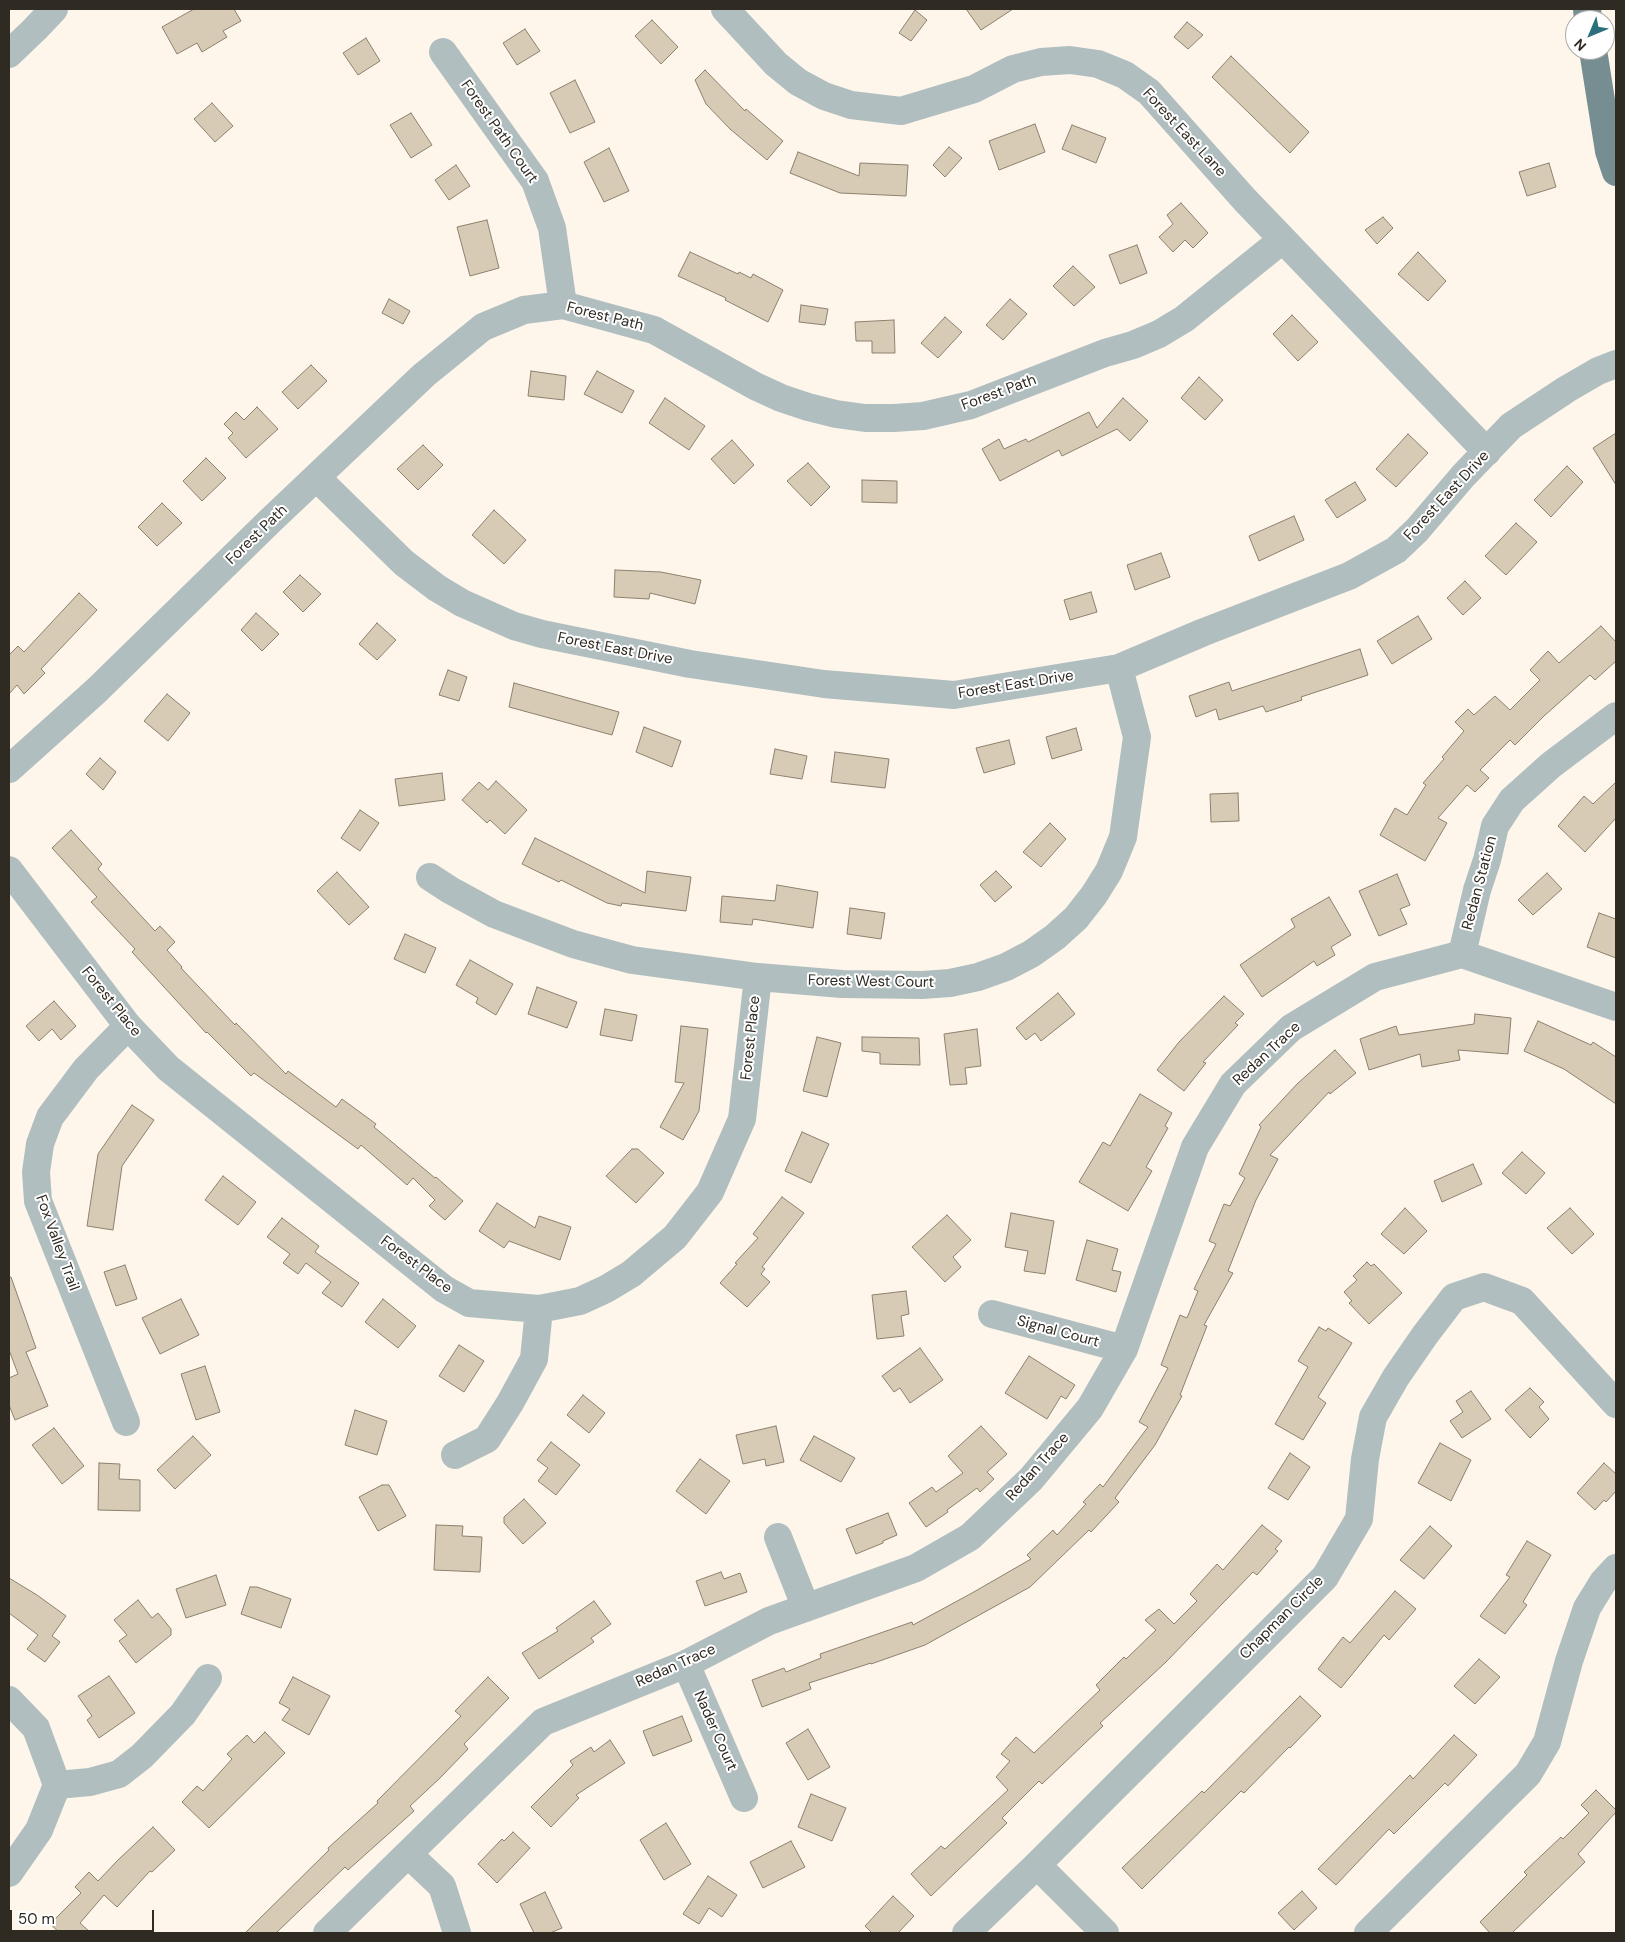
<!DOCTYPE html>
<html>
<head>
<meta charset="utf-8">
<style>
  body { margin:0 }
  #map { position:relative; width:1625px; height:1942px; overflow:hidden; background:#fef6ea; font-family:"DM Sans",sans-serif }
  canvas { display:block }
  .frame { position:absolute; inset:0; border:10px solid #2f2a22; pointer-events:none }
  .north { position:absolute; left:1565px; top:10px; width:50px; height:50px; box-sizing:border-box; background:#fff; border:1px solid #acaaa7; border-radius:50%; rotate:225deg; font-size:14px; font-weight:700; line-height:20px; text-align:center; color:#2f2a22 }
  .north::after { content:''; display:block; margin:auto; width:18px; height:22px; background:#2a717d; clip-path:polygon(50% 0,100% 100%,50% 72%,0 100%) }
  .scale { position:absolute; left:10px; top:1910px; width:144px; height:22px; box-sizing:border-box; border:2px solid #2f2a22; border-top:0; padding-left:6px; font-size:15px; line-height:18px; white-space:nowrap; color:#2f2a22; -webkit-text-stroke:4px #fff; paint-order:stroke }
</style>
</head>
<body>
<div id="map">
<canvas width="1625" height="1942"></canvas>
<div class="frame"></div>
<div class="north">N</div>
<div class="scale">50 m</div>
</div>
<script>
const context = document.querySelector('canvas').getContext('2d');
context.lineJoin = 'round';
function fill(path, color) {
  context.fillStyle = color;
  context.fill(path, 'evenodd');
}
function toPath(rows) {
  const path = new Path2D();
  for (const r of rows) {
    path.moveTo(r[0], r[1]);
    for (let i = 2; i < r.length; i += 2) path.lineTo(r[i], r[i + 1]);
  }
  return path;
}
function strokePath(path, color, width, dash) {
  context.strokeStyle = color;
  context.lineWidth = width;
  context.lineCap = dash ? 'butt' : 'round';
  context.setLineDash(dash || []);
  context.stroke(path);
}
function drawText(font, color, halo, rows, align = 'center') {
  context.font = font + ' "DM Sans",sans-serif';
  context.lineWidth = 4;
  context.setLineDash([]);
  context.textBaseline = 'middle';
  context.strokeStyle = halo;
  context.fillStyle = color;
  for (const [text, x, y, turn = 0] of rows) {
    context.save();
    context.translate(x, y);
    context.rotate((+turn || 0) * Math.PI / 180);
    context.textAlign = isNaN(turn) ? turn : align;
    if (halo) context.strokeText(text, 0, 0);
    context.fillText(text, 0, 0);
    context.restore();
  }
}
const building = toPath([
  [194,9,234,9,241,21,223,31,227,37,202,52,197,43,177,54,162,27,194,9],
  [966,9,1013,9,981,30,966,9],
  [915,10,927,20,911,41,899,33,915,10],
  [652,20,678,47,661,64,635,36,652,20],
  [1187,22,1203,35,1188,49,1174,37,1187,22],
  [525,29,540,51,517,65,503,43,525,29],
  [366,38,380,61,358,75,343,53,366,38],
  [1231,56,1309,132,1290,153,1212,77,1231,56],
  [705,70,745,111,746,109,783,141,767,160,730,129,706,104,695,80,705,70],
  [575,80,595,122,570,133,550,93,575,80],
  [212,103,233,126,215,142,194,119,212,103],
  [411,113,432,145,411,158,390,125,411,113],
  [1035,124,1045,152,999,170,989,141,1035,124],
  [1072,125,1106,138,1096,163,1062,149,1072,125],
  [949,147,962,158,945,177,933,165,949,147],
  [609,148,629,191,604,202,584,162,609,148],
  [798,152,859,176,860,163,908,165,906,196,840,193,790,173,798,152],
  [1549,163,1556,187,1527,196,1519,172,1549,163],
  [456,165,470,186,449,200,435,180,456,165],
  [1181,203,1208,233,1193,248,1185,240,1173,252,1159,237,1173,224,1167,215,1181,203],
  [1383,217,1393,228,1377,244,1365,230,1383,217],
  [487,220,499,268,470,276,457,227,487,220],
  [1137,245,1147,273,1120,284,1109,255,1137,245],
  [690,252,738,274,739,272,751,278,753,274,783,290,768,322,725,300,726,298,678,276,690,252],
  [1418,252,1446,281,1428,301,1398,274,1418,252],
  [1073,266,1095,287,1074,306,1053,286,1073,266],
  [389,299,410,311,403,324,382,313,389,299],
  [1010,299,1027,314,1003,340,986,325,1010,299],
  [801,305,828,309,825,325,799,322,801,305],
  [1292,315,1318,342,1298,361,1273,334,1292,315],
  [945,317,962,332,938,358,921,343,945,317],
  [894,320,895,353,872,353,872,341,856,341,855,322,894,320],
  [311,365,327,381,298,409,282,392,311,365],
  [531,371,566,376,564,400,528,396,531,371],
  [597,371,634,391,622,413,584,394,597,371],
  [1199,377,1223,400,1205,420,1181,398,1199,377],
  [665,398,705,426,689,450,649,423,665,398],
  [1123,398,1148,421,1130,441,1117,429,1062,456,1059,450,1000,481,982,449,999,439,1004,449,1026,439,1028,442,1089,412,1097,428,1123,398],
  [257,407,278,429,246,458,228,438,233,433,224,424,236,412,244,420,257,407],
  [1616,433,1616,485,1593,448,1616,433],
  [1408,434,1428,453,1396,487,1376,469,1408,434],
  [732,440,754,465,734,484,711,459,732,440],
  [423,445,443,465,418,490,397,469,423,445],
  [206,458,226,478,202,501,183,481,206,458],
  [808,463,830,487,811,506,787,481,808,463],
  [1567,466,1583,482,1551,517,1534,500,1567,466],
  [862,480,897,481,897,503,862,502,862,480],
  [1355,482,1366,500,1337,518,1325,500,1355,482],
  [162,503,182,523,157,546,138,527,162,503],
  [494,510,526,540,504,564,472,535,494,510],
  [1294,516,1304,540,1259,561,1249,536,1294,516],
  [1516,523,1537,542,1506,575,1485,556,1516,523],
  [1161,553,1170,577,1135,590,1127,565,1161,553],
  [615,570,661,572,701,580,695,604,650,593,649,599,614,597,615,570],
  [300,575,321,594,303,612,283,592,300,575],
  [1465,581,1481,598,1463,615,1447,598,1465,581],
  [1091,592,1097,612,1070,620,1064,600,1091,592],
  [79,593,97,610,41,669,45,673,24,694,17,685,9,694,9,655,18,646,24,652,79,593],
  [256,613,279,634,262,651,241,630,256,613],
  [1418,616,1432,639,1392,664,1377,641,1418,616],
  [377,623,396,640,377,660,359,644,377,623],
  [1601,626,1616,642,1616,661,1595,680,1590,675,1544,716,1515,745,1510,740,1480,770,1489,778,1475,792,1467,785,1438,818,1447,823,1425,861,1380,835,1395,808,1407,815,1426,785,1423,783,1444,759,1442,757,1464,731,1455,722,1468,709,1474,715,1495,696,1510,710,1540,680,1530,670,1548,651,1559,663,1601,626],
  [1360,649,1368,675,1301,697,1302,700,1266,712,1263,706,1219,720,1216,709,1196,717,1189,696,1229,682,1232,691,1360,649],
  [448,670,467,677,459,701,439,695,448,670],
  [514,683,619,712,612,735,509,707,514,683],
  [167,694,190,713,168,741,144,721,167,694],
  [644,727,681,741,672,767,636,752,644,727],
  [1076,728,1082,750,1052,759,1046,737,1076,728],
  [1009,740,1015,764,984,773,976,748,1009,740],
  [775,749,807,756,802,779,770,774,775,749],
  [835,752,889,759,885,788,831,782,835,752],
  [100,758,116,772,103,790,86,774,100,758],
  [442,773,445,800,399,806,395,779,442,773],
  [496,781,527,810,505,834,490,820,487,823,462,800,479,782,488,790,496,781],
  [1616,782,1616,818,1585,852,1558,826,1584,796,1593,804,1616,782],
  [1238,793,1239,821,1211,822,1210,794,1238,793],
  [360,810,379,823,360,851,341,838,360,810],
  [1050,823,1066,839,1041,867,1023,852,1050,823],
  [71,830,102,864,98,869,155,931,160,926,175,942,167,950,182,967,181,968,235,1025,236,1023,286,1074,288,1071,336,1107,342,1099,376,1124,374,1127,435,1178,436,1177,463,1201,445,1220,429,1206,435,1200,413,1178,407,1185,361,1145,358,1149,254,1073,251,1076,207,1032,206,1033,132,952,135,949,91,902,97,897,52,848,71,830],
  [535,838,645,893,647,871,691,877,686,911,622,903,621,906,607,903,561,880,559,882,522,864,535,838],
  [996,871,1012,887,995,902,980,885,996,871],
  [337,872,369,907,349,925,317,891,337,872],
  [1547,873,1562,889,1533,915,1518,900,1547,873],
  [1397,874,1410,905,1400,909,1407,924,1379,936,1359,891,1397,874],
  [777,885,818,892,813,928,753,919,752,925,720,922,722,896,775,901,777,885],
  [1329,897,1351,935,1331,947,1335,955,1317,966,1314,961,1262,997,1240,965,1295,927,1291,919,1329,897],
  [850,908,885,913,881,939,847,934,850,908],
  [1599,913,1616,919,1616,958,1587,947,1599,913],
  [405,934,436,948,425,973,394,959,405,934],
  [470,960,513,984,496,1015,476,1003,478,998,456,985,470,960],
  [537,987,577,1002,567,1028,528,1014,537,987],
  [1058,993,1075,1014,1041,1041,1035,1033,1026,1040,1016,1028,1058,993],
  [1224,996,1244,1014,1235,1023,1238,1025,1203,1062,1206,1063,1184,1091,1157,1070,1179,1042,1224,996],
  [54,1001,76,1026,61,1040,52,1029,39,1041,26,1026,54,1001],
  [605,1009,637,1015,632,1041,600,1035,605,1009],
  [1475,1014,1511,1018,1508,1054,1458,1050,1460,1060,1422,1067,1420,1054,1369,1070,1360,1039,1396,1026,1399,1035,1474,1024,1475,1014],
  [1538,1021,1591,1045,1593,1042,1616,1057,1616,1104,1564,1069,1524,1051,1538,1021],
  [681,1026,708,1029,699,1111,683,1140,660,1127,684,1083,675,1082,681,1026],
  [977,1029,981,1066,965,1068,967,1084,950,1085,944,1034,977,1029],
  [817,1037,841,1043,827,1097,803,1091,817,1037],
  [862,1037,919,1038,920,1065,880,1064,880,1053,862,1051,862,1037],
  [1335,1050,1356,1073,1330,1094,1329,1092,1270,1155,1278,1159,1256,1200,1228,1271,1233,1273,1204,1325,1207,1326,1180,1395,1182,1396,1155,1445,1115,1498,1119,1502,1091,1532,1089,1530,1030,1587,925,1645,871,1664,871,1663,809,1683,811,1689,762,1707,752,1680,784,1668,786,1672,821,1658,820,1654,912,1622,913,1625,972,1593,1031,1559,1027,1555,1053,1530,1057,1535,1086,1504,1083,1502,1100,1484,1103,1487,1148,1427,1139,1422,1168,1368,1161,1365,1180,1315,1187,1318,1198,1291,1194,1289,1216,1244,1209,1241,1224,1204,1230,1206,1245,1178,1239,1174,1261,1127,1259,1125,1297,1084,1335,1050],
  [1140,1094,1172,1113,1165,1126,1168,1128,1146,1167,1152,1171,1128,1211,1079,1182,1103,1142,1110,1146,1140,1094],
  [132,1105,154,1120,122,1166,113,1230,87,1226,98,1154,132,1105],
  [802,1132,829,1144,811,1183,785,1171,802,1132],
  [632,1149,638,1149,664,1173,636,1203,606,1176,632,1149],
  [1522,1152,1545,1173,1526,1194,1502,1173,1522,1152],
  [1473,1164,1482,1184,1442,1202,1434,1181,1473,1164],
  [223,1176,256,1202,238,1225,205,1200,223,1176],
  [782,1197,804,1213,762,1267,765,1269,761,1274,770,1282,747,1307,720,1283,737,1264,735,1263,758,1238,753,1234,782,1197],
  [497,1203,535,1228,539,1216,571,1227,560,1260,509,1241,504,1248,479,1231,497,1203],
  [1405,1208,1427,1231,1404,1254,1381,1234,1405,1208],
  [1570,1208,1594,1234,1572,1254,1547,1228,1570,1208],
  [1011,1213,1054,1221,1045,1274,1024,1271,1028,1251,1005,1247,1011,1213],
  [947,1215,971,1240,953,1257,961,1267,945,1282,912,1247,947,1215],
  [282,1218,319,1246,315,1252,359,1283,342,1307,322,1293,331,1282,306,1263,298,1274,283,1263,290,1254,267,1237,282,1218],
  [1087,1240,1118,1249,1112,1270,1121,1272,1116,1292,1076,1280,1087,1240],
  [1367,1262,1371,1266,1374,1264,1402,1293,1369,1324,1349,1303,1352,1301,1344,1292,1357,1280,1353,1276,1367,1262],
  [125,1265,137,1299,116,1306,104,1272,125,1265],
  [9,1277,11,1277,36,1348,26,1352,48,1406,15,1420,9,1405,9,1378,18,1374,9,1350,9,1277],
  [906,1291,909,1314,901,1316,904,1336,877,1339,872,1295,906,1291],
  [181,1299,199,1335,160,1354,142,1318,181,1299],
  [383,1299,416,1326,398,1348,365,1322,383,1299],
  [1319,1327,1326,1331,1328,1328,1352,1343,1318,1397,1326,1403,1303,1440,1275,1424,1308,1367,1298,1361,1319,1327],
  [459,1345,484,1361,464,1392,439,1376,459,1345],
  [920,1348,943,1380,910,1403,900,1388,894,1392,882,1376,920,1348],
  [1029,1356,1075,1385,1066,1399,1061,1396,1047,1419,1005,1393,1029,1356],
  [205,1366,220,1412,196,1420,181,1374,205,1366],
  [1530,1388,1544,1402,1539,1407,1549,1419,1530,1438,1505,1410,1530,1388],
  [1471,1391,1491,1419,1462,1438,1450,1421,1463,1412,1456,1401,1471,1391],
  [583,1395,605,1413,589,1433,567,1415,583,1395],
  [355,1410,387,1421,377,1455,345,1445,355,1410],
  [776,1426,784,1462,766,1466,765,1459,743,1464,736,1435,776,1426],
  [981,1426,1007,1454,987,1472,994,1479,980,1492,977,1488,947,1510,948,1512,926,1527,909,1503,932,1487,936,1492,963,1473,948,1456,981,1426],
  [54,1428,84,1466,62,1484,32,1445,54,1428],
  [193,1436,211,1455,175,1489,157,1470,193,1436],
  [814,1436,855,1458,841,1482,800,1460,814,1436],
  [551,1442,580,1465,556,1495,538,1481,548,1468,537,1460,551,1442],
  [1440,1443,1471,1460,1451,1501,1418,1483,1440,1443],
  [1290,1453,1310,1467,1288,1500,1268,1488,1290,1453],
  [700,1459,730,1481,706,1514,676,1491,700,1459],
  [99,1463,120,1464,119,1479,140,1480,140,1511,98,1510,99,1463],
  [1604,1463,1616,1474,1616,1491,1606,1502,1604,1500,1595,1510,1577,1493,1604,1463],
  [382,1485,389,1485,406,1516,378,1531,359,1497,382,1485],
  [524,1499,546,1523,523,1544,504,1523,504,1517,524,1499],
  [888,1513,897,1535,883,1541,883,1543,856,1554,846,1529,888,1513],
  [436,1525,463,1526,462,1536,482,1537,480,1572,434,1570,436,1525],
  [1262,1525,1282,1541,1275,1549,1278,1551,1257,1575,1253,1572,1165,1663,1100,1723,1103,1726,1042,1784,1039,1781,1002,1818,1007,1823,931,1896,911,1874,941,1846,945,1849,1008,1790,996,1777,1010,1761,1001,1754,1016,1737,1034,1753,1100,1690,1096,1685,1124,1657,1126,1659,1156,1630,1145,1620,1159,1609,1174,1624,1197,1601,1190,1594,1217,1564,1223,1570,1262,1525],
  [1430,1526,1452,1546,1424,1579,1400,1560,1430,1526],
  [1527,1541,1551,1555,1523,1602,1527,1605,1505,1634,1480,1616,1510,1577,1506,1575,1527,1541],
  [721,1572,724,1579,740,1573,747,1592,705,1606,696,1581,721,1572],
  [216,1575,226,1605,186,1618,176,1589,216,1575],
  [9,1578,37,1595,66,1616,52,1636,60,1642,45,1662,27,1649,38,1635,9,1613,9,1578],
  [250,1587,257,1587,291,1599,281,1628,241,1614,250,1587],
  [1395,1591,1416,1609,1389,1640,1384,1635,1341,1688,1318,1669,1343,1637,1350,1643,1395,1591],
  [138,1600,152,1618,158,1613,171,1629,171,1635,136,1663,119,1641,127,1635,114,1620,138,1600],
  [594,1601,611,1624,591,1638,594,1642,539,1679,522,1653,558,1631,556,1628,594,1601],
  [1479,1659,1500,1677,1475,1704,1454,1686,1479,1659],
  [109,1676,135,1713,99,1738,87,1720,92,1716,78,1696,109,1676],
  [293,1677,330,1696,309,1735,282,1720,290,1709,279,1703,293,1677],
  [488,1677,509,1698,464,1744,468,1749,440,1778,410,1806,414,1811,348,1870,345,1867,276,1933,245,1933,329,1850,328,1848,378,1803,377,1801,461,1716,455,1711,488,1677],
  [1300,1696,1321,1716,1290,1748,1289,1747,1244,1793,1241,1791,1142,1889,1122,1868,1202,1791,1204,1793,1300,1696],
  [682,1716,692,1741,653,1756,643,1731,682,1716],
  [808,1729,830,1767,808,1780,786,1743,808,1729],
  [265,1732,285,1753,209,1828,182,1802,197,1786,203,1791,232,1759,227,1754,247,1735,254,1743,265,1732],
  [1454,1735,1477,1755,1448,1786,1445,1783,1394,1834,1389,1829,1336,1885,1318,1869,1410,1775,1413,1779,1454,1735],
  [610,1740,625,1763,576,1795,579,1798,551,1827,531,1807,573,1765,570,1761,591,1747,594,1752,610,1740],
  [1596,1790,1616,1810,1616,1812,1578,1854,1585,1862,1512,1933,1490,1933,1480,1922,1527,1875,1524,1872,1561,1837,1563,1839,1589,1813,1581,1805,1596,1790],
  [811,1794,846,1808,832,1841,798,1827,811,1794],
  [666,1823,691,1864,664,1880,640,1840,666,1823],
  [153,1827,175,1850,152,1872,150,1871,117,1907,104,1895,80,1923,91,1933,60,1933,50,1924,81,1893,75,1887,89,1872,98,1881,118,1860,153,1827],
  [513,1832,530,1848,497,1883,478,1864,502,1839,504,1841,513,1832],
  [791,1841,805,1867,763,1888,750,1862,791,1841],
  [708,1876,737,1895,722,1917,709,1908,699,1924,683,1914,708,1876],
  [1302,1891,1317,1908,1294,1930,1278,1913,1302,1891],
  [545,1892,562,1928,550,1933,534,1933,520,1904,545,1892],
  [893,1896,914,1916,898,1933,872,1933,865,1926,893,1896]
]);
const minor = toPath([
  [725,9,776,64,798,82,824,96,851,105,901,111,974,89,1013,69,1041,62,1070,60,1098,64,1125,75,1149,92,1245,200,1487,452],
  [443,52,535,181,552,228,563,305],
  [9,54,35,29,54,9],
  [317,478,404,563,437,588,462,603,514,626,542,634,690,664,824,684,954,695,1119,668,1204,632,1349,576,1396,550,1417,530,1463,476,1511,426,1567,389,1598,371,1616,364],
  [9,769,96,691,271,520,424,375,483,327,524,310,563,305,654,330,755,386,781,398,808,407,836,414,865,418,894,418,923,416,971,405,1105,353,1133,345,1159,334,1184,319,1282,240],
  [9,870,128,1026,168,1068,444,1289,469,1303,539,1309,580,1301,606,1289,631,1274,675,1237,710,1192,742,1119,758,977],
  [430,877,450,890,494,914,573,944,632,960,758,977,842,984,922,985,950,983,978,977,1006,967,1031,954,1055,937,1076,918,1094,895,1109,871,1123,837,1137,737,1119,668],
  [1462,954,1477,890,1487,860,1495,826,1512,800,1551,765,1616,716],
  [992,1314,1124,1349],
  [126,1422,38,1201,36,1172,40,1144,50,1117,86,1069,128,1026],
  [455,1455,487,1439,510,1403,534,1359,539,1309],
  [778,1537,806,1608],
  [686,1664,744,1798],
  [9,1700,36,1728,57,1785,39,1830,9,1873],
  [57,1785,90,1782,119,1774,142,1756,183,1714,208,1678],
  [408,1854,442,1886,457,1933],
  [1037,1865,1105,1933],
  [327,1933,543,1722,686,1664,769,1621,916,1568,970,1537,1031,1479,1090,1408,1124,1349,1195,1147,1233,1084,1291,1028,1375,977,1462,954,1616,1007],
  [966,1933,1037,1865,1325,1577,1359,1519,1365,1459,1373,1417,1396,1377,1425,1335,1454,1297,1484,1287,1522,1301,1616,1404],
  [1368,1933,1528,1774,1547,1742,1569,1661,1587,1608,1603,1582,1616,1568]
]);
const major = toPath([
  [1587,9,1588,20],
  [1593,50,1609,151,1616,172]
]);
const streetNames = [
  ["Forest Path Court",499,132,55],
  ["Forest East Lane",1184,133,47],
  ["Forest Path",605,317,14],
  ["Forest Path",999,393,-20],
  ["Forest East Drive",1447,496,-47],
  ["Forest Path",257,535,-44],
  ["Forest East Drive",615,649,11],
  ["Forest East Drive",1016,685,-9],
  ["Redan Station",1480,883,-75],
  ["Forest West Court",871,982,1],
  ["Forest Place",111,1002,51],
  ["Forest Place",751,1038,-84],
  ["Redan Trace",1267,1054,-43],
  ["Fox Valley Trail",57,1243,70],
  ["Forest Place",416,1265,37],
  ["Signal Court",1058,1332,15],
  ["Redan Trace",1038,1467,-48],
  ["Chapman Circle",1282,1618,-45],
  ["Redan Trace",676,1666,-24],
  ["Nader Court",715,1731,66]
];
fill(building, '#d7cbb6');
strokePath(building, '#8d816e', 1);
strokePath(minor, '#b1bec0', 28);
strokePath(major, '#768d91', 28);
drawText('15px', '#2f2a22', '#fff', streetNames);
</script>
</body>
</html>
